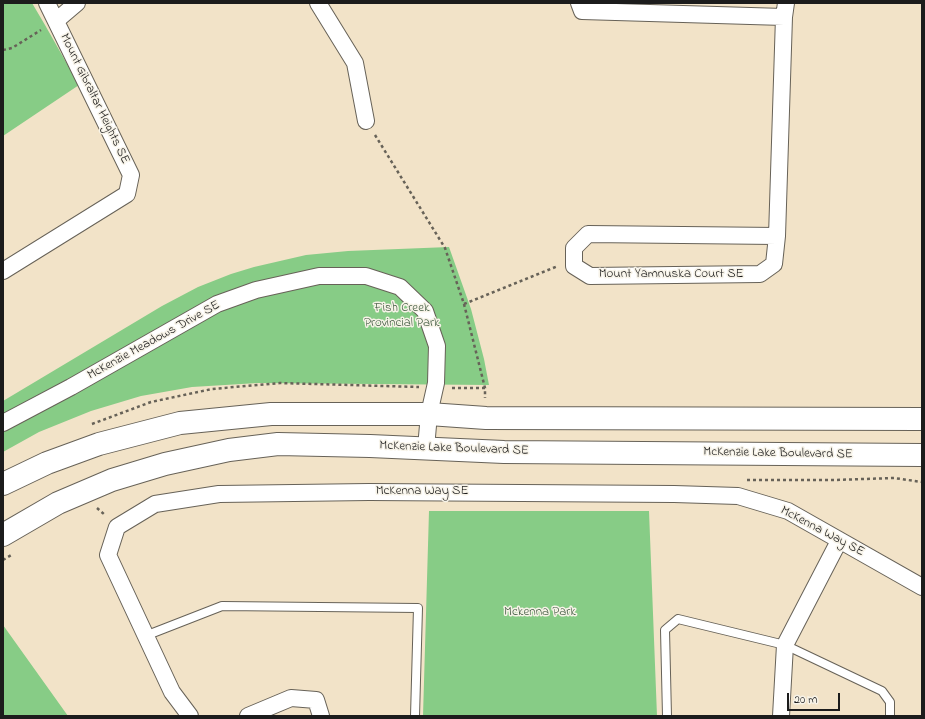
<!DOCTYPE html>
<html>
<head>
<meta charset="utf-8">
<style>
  body { margin:0 }
  #map { position:relative; width:925px; height:719px; overflow:hidden; background:#f2e3c8; font-family:"Indie Flower",sans-serif }
  canvas { display:block }
  .frame { position:absolute; inset:0; border:4px solid #1c1c1c; pointer-events:none }
  .scale { position:absolute; left:787px; top:693px; width:53px; height:18px; box-sizing:border-box; border:2px solid #1c1c1c; border-top:0; padding-left:5px; font-size:12px; line-height:14px; white-space:nowrap; color:#1c1c1c; -webkit-text-stroke:3px #f7f3e8; paint-order:stroke }
</style>
</head>
<body>
<div id="map">
<canvas width="925" height="719"></canvas>
<div class="frame"></div>
<div class="scale">20 m</div>
</div>
<script>
const context = document.querySelector('canvas').getContext('2d');
context.lineJoin = 'round';
function fill(path, color) {
  context.fillStyle = color;
  context.fill(path, 'evenodd');
}
function toPath(rows) {
  const path = new Path2D();
  for (const r of rows) {
    path.moveTo(r[0], r[1]);
    for (let i = 2; i < r.length; i += 2) path.lineTo(r[i], r[i + 1]);
  }
  return path;
}
function strokePath(path, color, width, dash) {
  context.strokeStyle = color;
  context.lineWidth = width;
  context.lineCap = dash ? 'butt' : 'round';
  context.setLineDash(dash || []);
  context.stroke(path);
}
function drawText(font, color, halo, rows, align = 'center') {
  context.font = font + ' "Indie Flower",sans-serif';
  context.lineWidth = 3;
  context.setLineDash([]);
  context.textBaseline = 'middle';
  context.strokeStyle = halo;
  context.fillStyle = color;
  for (const [text, x, y, turn = 0] of rows) {
    context.save();
    context.translate(x, y);
    context.rotate((+turn || 0) * Math.PI / 180);
    context.textAlign = isNaN(turn) ? turn : align;
    if (halo) context.strokeText(text, 0, 0);
    context.fillText(text, 0, 0);
    context.restore();
  }
}
const green = toPath([
  [3,3,32,3,45,25,79,85,3,136],
  [449,247,471,309,484,359,489,385,258,383,192,387,141,396,91,411,39,432,3,452,3,401,162,306,198,287,231,274,254,267,306,255,348,251],
  [429,511,649,511,657,716,423,716],
  [3,625,68,716,3,716]
]);
const path = toPath([
  [3,50,12,48,41,30],
  [375,135,445,248,464,304,485,388,485,398],
  [464,304,558,266],
  [452,388,485,388],
  [92,424,151,402,212,389,280,383,419,387],
  [747,480,834,480,894,478,922,482],
  [97,508,105,515],
  [3,560,13,554]
]);
const service = toPath([
  [145,636,222,606,418,608,415,716],
  [667,716,665,630,678,619,785,645,882,691,890,702,890,716]
]);
const minor = toPath([
  [318,3,355,63,366,121],
  [579,3,582,11,784,17],
  [57,20,77,3],
  [777,236,588,234,574,248,574,266,590,276,760,274,774,264,777,236,784,17,786,3],
  [3,271,127,194,131,175,47,3],
  [3,423,71,387,217,304,256,290,319,276,366,276,400,287,425,311,437,346,436,383,429,414,426,448],
  [190,716,172,692,108,555,117,527,155,504,219,494,369,492,674,494,738,496,788,511,922,587],
  [248,716,291,698,316,700,321,716],
  [781,716,785,645,839,541]
]);
const secondary = toPath([
  [3,484,47,463,99,444,180,423,271,414,429,414,486,418,922,419],
  [3,535,58,503,112,480,165,464,229,450,278,444,370,446,504,452,922,455]
]);
const streetNames = [
  ["Mount Gibraltar Heights SE",94,99,64],
  ["Mount Yamnuska Court SE",671,275],
  ["McKenzie Meadows Drive SE",154,341,-29],
  ["McKenzie Lake Boulevard SE",454,449,2],
  ["McKenzie Lake Boulevard SE",778,454,1],
  ["McKenna Way SE",422,492],
  ["McKenna Way SE",822,532,28]
];
const parkNames = [
  ["Fish Creek",402,309],
  ["Provincial Park",402,324],
  ["Mckenna Park",540,613]
];
fill(green, '#87cc86');
strokePath(service, '#676258', 10);
strokePath(minor, '#676258', 18);
strokePath(secondary, '#676258', 24);
strokePath(path, '#676258', 2.5, [3, 3]);
strokePath(service, '#fff', 8);
strokePath(minor, '#fff', 16);
strokePath(secondary, '#fff', 22);
drawText('13px', '#1c1c1c', '#f7f3e8', streetNames);
drawText('13px', '#415a41', '#f7f3e8', parkNames);
</script>
</body>
</html>
